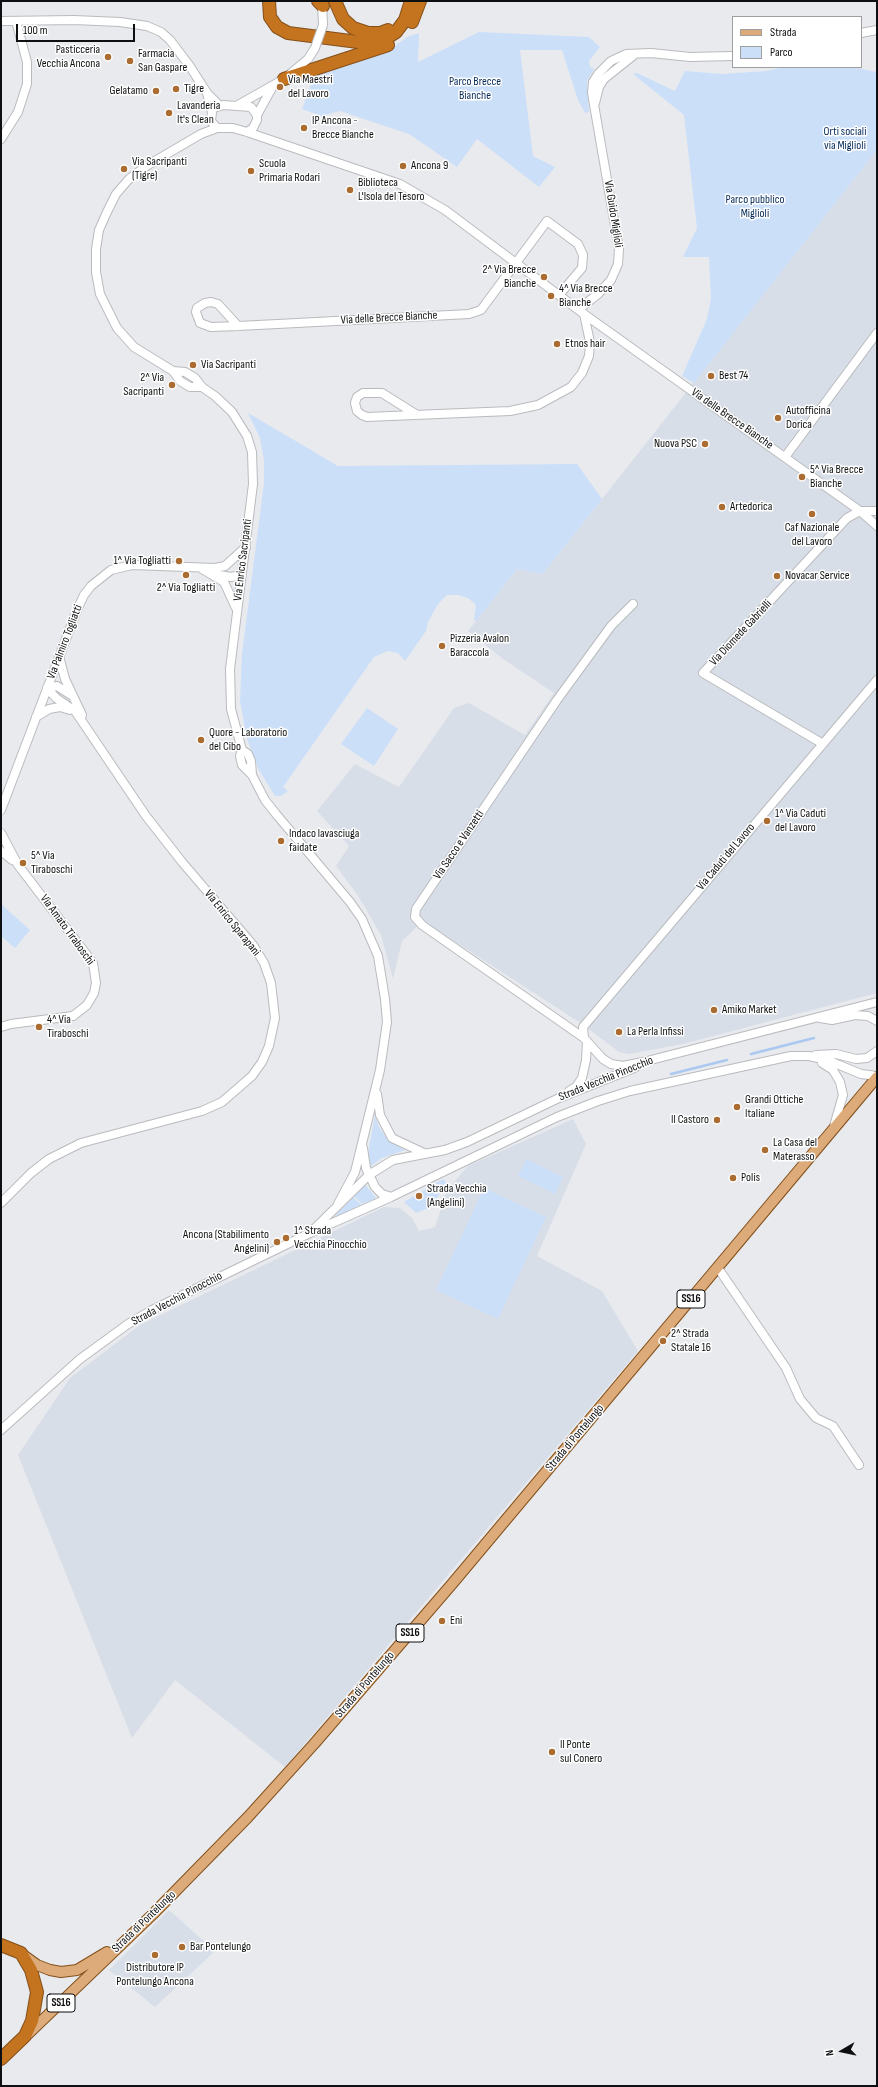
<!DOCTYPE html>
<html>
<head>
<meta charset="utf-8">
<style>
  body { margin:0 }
  #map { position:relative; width:878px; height:2087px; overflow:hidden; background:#e8eaee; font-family:"Sofia Sans Condensed",sans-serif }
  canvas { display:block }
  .frame { position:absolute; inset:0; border:2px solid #0e0f10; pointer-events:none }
  .legend { position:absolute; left:732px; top:16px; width:130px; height:52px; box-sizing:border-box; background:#fff; border:1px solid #9f9f9f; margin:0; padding:5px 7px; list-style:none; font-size:12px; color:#0e0f10 }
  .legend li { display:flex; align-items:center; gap:8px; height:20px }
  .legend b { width:20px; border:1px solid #9f9f9f }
  .north { position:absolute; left:822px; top:2031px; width:40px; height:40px; -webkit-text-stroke:3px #fff; paint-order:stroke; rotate:261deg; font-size:11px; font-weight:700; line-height:16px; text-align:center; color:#0e0f10 }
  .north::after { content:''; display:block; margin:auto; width:14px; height:18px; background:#0e0f10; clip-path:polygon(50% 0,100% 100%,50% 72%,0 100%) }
  .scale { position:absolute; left:16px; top:24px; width:119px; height:18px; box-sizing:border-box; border:2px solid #0e0f10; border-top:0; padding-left:5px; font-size:12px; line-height:14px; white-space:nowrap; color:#0e0f10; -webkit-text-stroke:3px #fff; paint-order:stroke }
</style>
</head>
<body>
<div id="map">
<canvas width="878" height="2087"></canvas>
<div class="frame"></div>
<ul class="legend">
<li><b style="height:5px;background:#dcab79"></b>Strada</li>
<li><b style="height:11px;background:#ccdff9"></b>Parco</li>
</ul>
<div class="north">N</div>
<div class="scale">100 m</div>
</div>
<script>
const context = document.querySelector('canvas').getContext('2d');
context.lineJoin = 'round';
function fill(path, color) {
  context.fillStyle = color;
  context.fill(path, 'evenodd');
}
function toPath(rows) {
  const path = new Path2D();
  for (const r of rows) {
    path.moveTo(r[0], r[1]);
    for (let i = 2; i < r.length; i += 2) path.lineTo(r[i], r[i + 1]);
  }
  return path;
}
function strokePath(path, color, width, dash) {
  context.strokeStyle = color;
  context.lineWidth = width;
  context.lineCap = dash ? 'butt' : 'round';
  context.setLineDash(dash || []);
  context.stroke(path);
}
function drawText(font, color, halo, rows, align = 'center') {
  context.font = font + ' "Sofia Sans Condensed",sans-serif';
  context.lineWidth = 3;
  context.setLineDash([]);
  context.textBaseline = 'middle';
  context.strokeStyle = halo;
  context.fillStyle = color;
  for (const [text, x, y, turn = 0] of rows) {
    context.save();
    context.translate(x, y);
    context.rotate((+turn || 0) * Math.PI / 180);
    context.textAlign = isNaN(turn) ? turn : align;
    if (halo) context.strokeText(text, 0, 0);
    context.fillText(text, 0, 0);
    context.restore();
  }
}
const built = toPath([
  [877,150,877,993,683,1044,629,1054,619,1052,582,1024,423,921,402,941,393,979,381,935,357,894,336,866,349,846,317,811,355,764,399,787,454,708,462,705,469,703,525,735,554,693,503,659,468,631,517,569,543,574],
  [573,1119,586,1144,537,1256,602,1291,638,1351,285,1767,175,1680,132,1738,18,1455,70,1378,140,1325,384,1207,400,1208,412,1218,419,1231,435,1227,447,1190,468,1166],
  [169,1910,215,1951,155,2007,109,1970]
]);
const green = toPath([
  [479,32,589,37,600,47,589,61,590,67,594,69,587,81,589,112,585,113,578,100,562,50,520,50,533,156,555,167,539,187,477,139,457,167,409,134,340,111,321,116,302,109,311,84,309,76,395,46,407,37,419,33,418,62],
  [785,67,852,67,877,72,877,150,694,383,682,376,707,319,711,298,709,257,683,257,697,228,684,115,633,74,637,73,675,91,685,71,722,74,766,71],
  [248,413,338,466,577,464,602,499,543,574,517,569,476,621,474,620,476,605,468,598,458,595,447,595,438,604,428,622,426,631,405,661,398,653,388,651,374,657,283,787,288,791,281,796,275,796,259,770,247,739,240,701,242,654,264,483,264,461,260,438],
  [367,708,398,729,374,766,341,744],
  [1,904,30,930,15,948,1,936],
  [375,1115,379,1127,388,1140,405,1150,382,1158,370,1167,368,1153],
  [526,1159,563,1177,555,1194,518,1176],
  [443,1179,446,1182,433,1206,416,1213,404,1202],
  [364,1183,376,1198,362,1204,354,1196],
  [484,1188,546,1217,498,1319,436,1290],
  [353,1197,361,1205,336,1217,335,1216]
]);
const stream = toPath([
  [751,1054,814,1038],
  [671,1074,727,1060]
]);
const minor = toPath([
  [322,2,323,25],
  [1,21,74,20,120,22,147,26,161,32,170,40,189,65,207,93,219,105],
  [861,33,877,30],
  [207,93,212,112,211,121,217,128,233,128,247,132,400,184,445,210,584,314,860,511,877,526],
  [595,103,599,87,604,79,634,55],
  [238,105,284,79,308,59,315,48],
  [214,108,223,105,251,107,257,115,257,120,253,128,247,132],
  [257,115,273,86],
  [1,139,18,112,27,84,27,62,16,21],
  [579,309,598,294,611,280,618,264,619,249,592,93,593,82,598,74,611,61,626,54,651,53,690,57,733,56],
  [238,326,218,304,211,302,205,303,197,308,196,312,200,323,211,327,238,326,297,323,469,314,481,310,547,221,578,244,583,255,582,268,559,295],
  [173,371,185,372,195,378,202,387,215,396,232,412,247,436,252,452,253,484,230,669,231,709,242,750,240,756,242,765,252,775,265,800,276,814,350,902,362,919,378,956,385,999,387,1022,380,1070,355,1172,338,1204],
  [202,387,190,387,180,381,173,371,134,347,117,328,100,294,96,272,96,249,99,230,107,212,116,194,129,179,148,165,201,134,217,128],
  [417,415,382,393,363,393,357,397,355,403,357,411,362,415,367,417,510,411,538,405,571,387,582,373,589,356,590,342,584,314],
  [785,457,877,333],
  [202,569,224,582,236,608],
  [214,574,231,577,241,575],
  [633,604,611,626,557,700,416,909,415,917,422,925,584,1038,603,1059,611,1064,623,1066,643,1062],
  [59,656,65,679,82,715],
  [47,688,57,686,71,695],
  [36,717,49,709,60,707,70,710],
  [823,744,703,673,847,518,860,511,877,511],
  [242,750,248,754,251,761,252,775],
  [1,810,77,610,84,595,91,586,111,570,132,565,215,568,225,566,246,547],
  [1,833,18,865,93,963,96,983,94,993,87,1005,73,1016,11,1024,1,1027],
  [1,851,12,860],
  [820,1018,832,1020,855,1015,868,1016,877,1021],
  [584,1038,583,1027,877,680],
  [816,1055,836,1054,856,1059,867,1058,877,1051],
  [822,1063,833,1070,840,1082,843,1095,834,1126],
  [569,1091,576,1087,582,1078,586,1060,587,1042],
  [377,1094,380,1115,392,1138,424,1153],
  [363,1148,366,1168,375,1187,382,1194,391,1197],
  [1,1203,31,1173,49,1159,81,1143,202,1111,222,1102,252,1076,262,1062,269,1046,275,1018,271,983,264,963,253,945,182,862,146,816,75,711,56,698,47,688],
  [314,1229,369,1175,393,1160,445,1150,467,1142,559,1098,634,1068,643,1062,877,1002],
  [718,1268,786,1368,800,1399,816,1418,833,1426,859,1465],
  [1,1430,80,1359,128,1324,152,1310,310,1233,391,1197,557,1117,598,1101,630,1091,791,1056,809,1056,827,1060,861,1074,877,1076]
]);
const major = toPath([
  [23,1955,37,1965,50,1970,61,1972,77,1970,107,1952],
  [28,2034,153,1914,248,1817,314,1744,452,1584,877,1077]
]);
const highway = toPath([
  [269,1,270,17,277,27,288,33,366,43,382,41,396,32,405,20,411,1],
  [318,1,323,6],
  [335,1,343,19,353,28,368,33,380,33,388,30],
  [412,22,420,1],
  [284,79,388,45],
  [1,1945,21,1953,31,1970,37,1992,32,2021,25,2036,1,2059]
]);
const minorBridge = toPath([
  [315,48,323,25]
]);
const markers = [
  [108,57,4,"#ab6c32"],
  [130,61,4,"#ab6c32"],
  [280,87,4,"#ab6c32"],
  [176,89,4,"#ab6c32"],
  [156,91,4,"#ab6c32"],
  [169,113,4,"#ab6c32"],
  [304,128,4,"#ab6c32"],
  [403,166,4,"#ab6c32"],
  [124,169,4,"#ab6c32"],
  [251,171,4,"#ab6c32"],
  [350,190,4,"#ab6c32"],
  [544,277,4,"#ab6c32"],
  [551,296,4,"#ab6c32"],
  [557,344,4,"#ab6c32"],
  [193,365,4,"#ab6c32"],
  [711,376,4,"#ab6c32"],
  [172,385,4,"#ab6c32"],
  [778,418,4,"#ab6c32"],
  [705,444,4,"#ab6c32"],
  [802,477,4,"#ab6c32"],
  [722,507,4,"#ab6c32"],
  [812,514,4,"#ab6c32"],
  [179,561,4,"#ab6c32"],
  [186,575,4,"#ab6c32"],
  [777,576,4,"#ab6c32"],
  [442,646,4,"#ab6c32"],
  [201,740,4,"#ab6c32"],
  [767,821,4,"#ab6c32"],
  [281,841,4,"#ab6c32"],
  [23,863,4,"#ab6c32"],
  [714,1010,4,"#ab6c32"],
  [39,1027,4,"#ab6c32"],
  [619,1032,4,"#ab6c32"],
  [737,1107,4,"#ab6c32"],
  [717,1120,4,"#ab6c32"],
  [765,1150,4,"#ab6c32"],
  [733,1178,4,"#ab6c32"],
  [419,1196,4,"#ab6c32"],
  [286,1238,4,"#ab6c32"],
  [277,1242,4,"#ab6c32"],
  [663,1341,4,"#ab6c32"],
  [442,1621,4,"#ab6c32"],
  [552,1752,4,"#ab6c32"],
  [182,1947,4,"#ab6c32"],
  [155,1955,4,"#ab6c32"]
];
const shields = [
  [691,1299,28],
  [410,1633,28],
  [61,2003,28]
];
const shieldNames = [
  ["SS16",691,1299],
  ["SS16",410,1633],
  ["SS16",61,2003]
];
const poiNames = [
  ["Pasticceria",100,50,"right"],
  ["Vecchia Ancona",100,64,"right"],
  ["Farmacia",138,54],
  ["San Gaspare",138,68],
  ["Via Maestri",288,80],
  ["del Lavoro",288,94],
  ["Tigre",184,89],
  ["Gelatamo",148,91,"right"],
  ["Lavanderia",177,106],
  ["It's Clean",177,120],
  ["IP Ancona -",312,121],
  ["Brecce Bianche",312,135],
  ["Via Sacripanti",132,162],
  ["(Tigre)",132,176],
  ["Scuola",259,164],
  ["Primaria Rodari",259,178],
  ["Ancona 9",411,166],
  ["Biblioteca",358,183],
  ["L'Isola del Tesoro",358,197],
  ["2^ Via Brecce",536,270,"right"],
  ["Bianche",536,284,"right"],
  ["4^ Via Brecce",559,289],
  ["Bianche",559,303],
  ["Etnos hair",565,344],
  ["Via Sacripanti",201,365],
  ["Best 74",719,376],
  ["2^ Via",164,378,"right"],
  ["Sacripanti",164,392,"right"],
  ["Autofficina",786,411],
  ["Dorica",786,425],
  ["Nuova PSC",697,444,"right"],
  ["5^ Via Brecce",810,470],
  ["Bianche",810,484],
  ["Artedorica",730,507],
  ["Caf Nazionale",812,528,"center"],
  ["del Lavoro",812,542,"center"],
  ["1^ Via Togliatti",171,561,"right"],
  ["Novacar Service",785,576],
  ["2^ Via Togliatti",186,588,"center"],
  ["Pizzeria Avalon",450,639],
  ["Baraccola",450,653],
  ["Quore - Laboratorio",209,733],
  ["del Cibo",209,747],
  ["1^ Via Caduti",775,814],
  ["del Lavoro",775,828],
  ["Indaco lavasciuga",289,834],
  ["faidate",289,848],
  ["5^ Via",31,856],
  ["Tiraboschi",31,870],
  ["Amiko Market",722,1010],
  ["4^ Via",47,1020],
  ["Tiraboschi",47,1034],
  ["La Perla Infissi",627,1032],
  ["Grandi Ottiche",745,1100],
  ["Italiane",745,1114],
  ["Il Castoro",709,1120,"right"],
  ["La Casa del",773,1143],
  ["Materasso",773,1157],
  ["Polis",741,1178],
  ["Strada Vecchia",427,1189],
  ["(Angelini)",427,1203],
  ["1^ Strada",294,1231],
  ["Vecchia Pinocchio",294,1245],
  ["Ancona (Stabilimento",269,1235,"right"],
  ["Angelini)",269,1249,"right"],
  ["2^ Strada",671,1334],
  ["Statale 16",671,1348],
  ["Eni",450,1621],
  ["Il Ponte",560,1745],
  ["sul Conero",560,1759],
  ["Bar Pontelungo",190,1947],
  ["Distributore IP",155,1968,"center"],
  ["Pontelungo Ancona",155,1982,"center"]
];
const parkNames = [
  ["Parco Brecce",475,82],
  ["Bianche",475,96],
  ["Orti sociali",845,132],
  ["via Miglioli",845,146],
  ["Parco pubblico",755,200],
  ["Miglioli",755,214]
];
const streetNames = [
  ["Via Guido Miglioli",613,214,81],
  ["Via delle Brecce Bianche",389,318,-3],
  ["Via delle Brecce Bianche",732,419,35],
  ["Via Enrico Sacripanti",243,560,-83],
  ["Via Diomede Gabrielli",741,633,-47],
  ["Via Palmiro Togliatti",65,642,-69],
  ["Via Sacco e Vanzetti",459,845,-56],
  ["Via Caduti del Lavoro",726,857,-50],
  ["Via Enrico Sparapani",232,923,51],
  ["Via Amato Tiraboschi",67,930,54],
  ["Strada Vecchia Pinocchio",606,1079,-22],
  ["Strada Vecchia Pinocchio",177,1299,-28],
  ["Strada di Pontelungo",575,1438,-50],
  ["Strada di Pontelungo",365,1685,-49],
  ["Strada di Pontelungo",144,1922,-44]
];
fill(built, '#d8dee8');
fill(green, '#ccdff9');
strokePath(stream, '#abc8f0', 2.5);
strokePath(minor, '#b9bbbe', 10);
strokePath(major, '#84501a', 12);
strokePath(highway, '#84501a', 14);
strokePath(minor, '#fff', 8);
strokePath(major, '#dcab79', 10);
strokePath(highway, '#c4731f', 12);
strokePath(minorBridge, '#b9bbbe', 10, []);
strokePath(minorBridge, '#fff', 8);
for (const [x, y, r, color] of markers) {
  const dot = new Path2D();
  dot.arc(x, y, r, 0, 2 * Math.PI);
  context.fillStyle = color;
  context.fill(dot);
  strokePath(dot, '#fff', 1.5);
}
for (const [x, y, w] of shields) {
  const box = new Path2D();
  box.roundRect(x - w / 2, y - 9, w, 18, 3);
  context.fillStyle = '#fff';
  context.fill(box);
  strokePath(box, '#0e0f10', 1);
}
drawText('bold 11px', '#0e0f10', null, shieldNames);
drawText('12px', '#0e0f10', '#fff', poiNames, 'left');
drawText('12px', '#032958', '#fff', parkNames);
drawText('12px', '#0e0f10', '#fff', streetNames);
</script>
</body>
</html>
